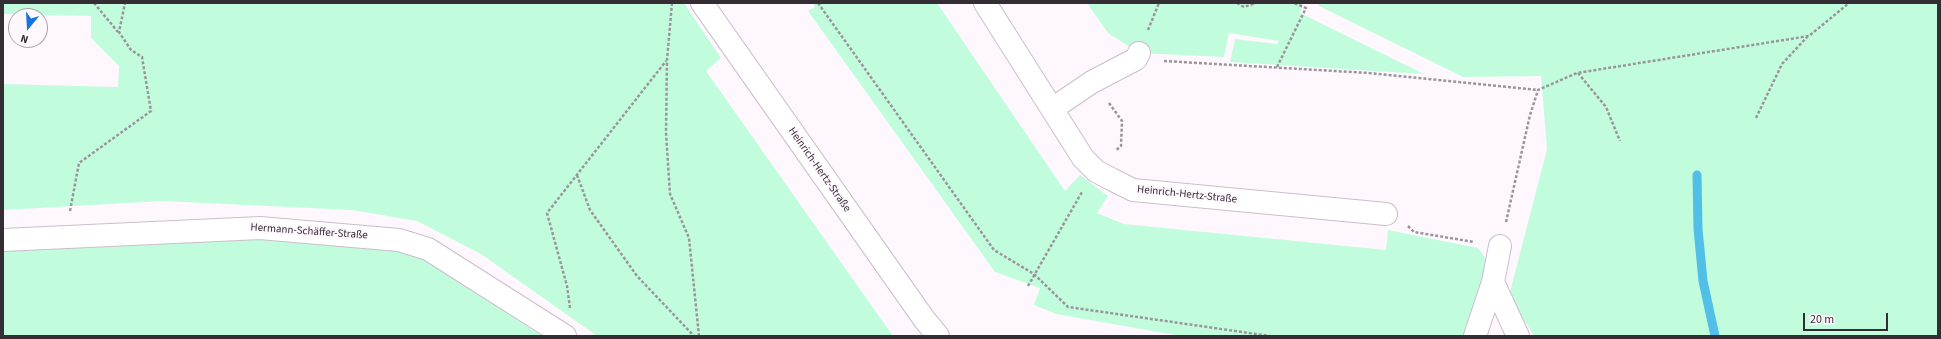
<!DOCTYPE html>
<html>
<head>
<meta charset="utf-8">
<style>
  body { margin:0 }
  #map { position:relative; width:1941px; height:339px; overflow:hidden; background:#fef8fe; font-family:"Source Sans 3",sans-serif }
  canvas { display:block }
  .frame { position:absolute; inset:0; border:4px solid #342e34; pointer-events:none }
  .north { position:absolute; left:8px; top:8px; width:40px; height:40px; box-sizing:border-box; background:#fef8fe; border:1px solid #ada7ad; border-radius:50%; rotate:198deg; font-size:11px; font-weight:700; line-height:16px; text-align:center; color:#342e34 }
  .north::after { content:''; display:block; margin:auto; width:14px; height:18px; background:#1575de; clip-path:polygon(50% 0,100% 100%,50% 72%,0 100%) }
  .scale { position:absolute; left:1803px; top:313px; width:85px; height:18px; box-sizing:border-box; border:2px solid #342e34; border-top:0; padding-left:5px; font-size:12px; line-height:14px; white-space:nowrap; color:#342e34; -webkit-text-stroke:3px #fef8fe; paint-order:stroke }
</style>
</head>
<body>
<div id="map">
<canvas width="1941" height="339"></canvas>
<div class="frame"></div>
<div class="north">N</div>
<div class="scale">20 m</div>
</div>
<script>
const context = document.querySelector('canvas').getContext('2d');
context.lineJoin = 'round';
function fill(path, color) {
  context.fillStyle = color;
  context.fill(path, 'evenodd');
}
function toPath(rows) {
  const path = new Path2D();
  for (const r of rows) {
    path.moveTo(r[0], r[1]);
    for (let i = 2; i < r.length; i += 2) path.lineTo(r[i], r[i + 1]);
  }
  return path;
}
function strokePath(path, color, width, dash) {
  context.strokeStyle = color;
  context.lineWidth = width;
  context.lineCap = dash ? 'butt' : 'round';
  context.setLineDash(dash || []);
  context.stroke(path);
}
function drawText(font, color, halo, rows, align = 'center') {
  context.font = font + ' "Source Sans 3",sans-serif';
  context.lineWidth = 4;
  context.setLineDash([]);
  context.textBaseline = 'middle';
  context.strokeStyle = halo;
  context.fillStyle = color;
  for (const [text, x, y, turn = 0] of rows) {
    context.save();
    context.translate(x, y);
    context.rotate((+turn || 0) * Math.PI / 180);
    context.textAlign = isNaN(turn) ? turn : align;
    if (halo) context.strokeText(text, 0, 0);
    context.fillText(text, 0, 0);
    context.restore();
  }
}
const green = toPath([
  [3,3,684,3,721,58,706,71,893,336,597,336,481,254,417,221,352,210,163,201,3,210,3,84,118,87,119,66,91,38,91,16,3,14],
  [813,3,937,3,1065,191,1080,175,1108,196,1097,213,1124,224,1386,250,1388,230,1478,248,1490,264,1468,336,1181,336,1056,314,1034,305,1040,288,995,272,808,11,815,7],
  [1087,3,1303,3,1300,13,1424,74,1230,62,1235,39,1277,44,1279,41,1229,33,1224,57,1139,53,1108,33],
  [1320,3,1938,3,1938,336,1534,336,1509,296,1547,149,1541,76,1463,77,1319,6],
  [265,237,382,247,415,254,542,336,3,336,3,251]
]);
const stream = toPath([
  [1697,175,1698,229,1703,281,1715,336]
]);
const path = toPath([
  [94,3,118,32],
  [672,3,667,60,666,133,670,194,689,238,699,336],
  [818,3,994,250,1034,274,1068,307,1270,336],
  [1237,3,1244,7,1256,3],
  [1148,30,1159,3],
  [1164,61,1369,73,1538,90],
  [1277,67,1306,8,1294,3],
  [1578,73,1606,107,1620,141],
  [1109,103,1122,121,1121,146,1115,151],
  [1756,118,1782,64,1808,36],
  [577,175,590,210,637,276,694,336],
  [70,211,79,163,151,111,142,57,131,50,119,32,125,3],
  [1506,222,1530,115,1538,90,1577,73,1809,36,1849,3],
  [1408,226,1414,232,1474,242],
  [1028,286,1082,192],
  [570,308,567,286,547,213,666,61]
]);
const minor = toPath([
  [702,3,924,319,938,336],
  [985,3,1083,158,1096,171,1111,179,1133,190,1386,214],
  [1052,109,1092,82,1136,59,1139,53],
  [3,240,260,228,399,240,428,249,565,336],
  [1493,282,1518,336],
  [1475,336,1493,282,1500,246]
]);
const streetNames = [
  ["Heinrich-Hertz-Straße",819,170,55],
  ["Heinrich-Hertz-Straße",1187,195,6],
  ["Hermann-Schäffer-Straße",309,232,4]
];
fill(green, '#c1fddc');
strokePath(stream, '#51bfe7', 9);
strokePath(minor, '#ccbdcc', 24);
strokePath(path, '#9b959b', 2.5, [3, 2]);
strokePath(minor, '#fff', 22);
drawText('11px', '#342e34', '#fef8fe', streetNames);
</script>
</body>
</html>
